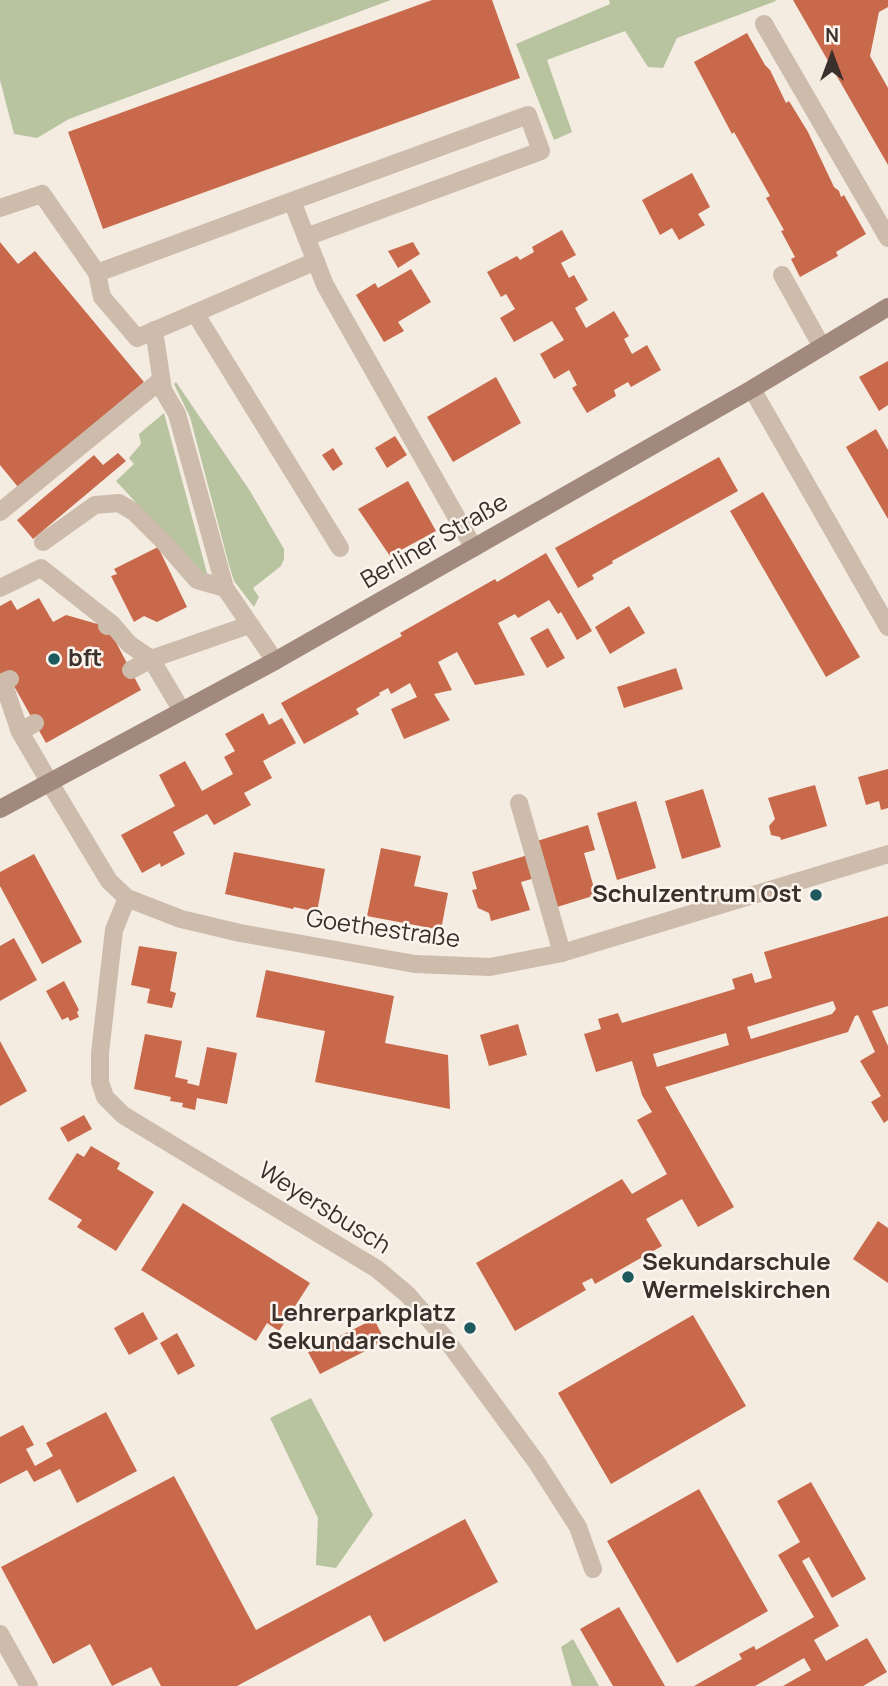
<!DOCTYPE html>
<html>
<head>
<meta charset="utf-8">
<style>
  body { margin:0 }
  #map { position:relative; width:888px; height:1686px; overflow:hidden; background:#f4ebe1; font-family:Manrope,sans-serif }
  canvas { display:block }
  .north { position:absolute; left:797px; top:21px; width:70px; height:70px; -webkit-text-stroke:5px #fbf5ee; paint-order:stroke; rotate:0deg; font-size:19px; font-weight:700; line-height:28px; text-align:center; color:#3b302b }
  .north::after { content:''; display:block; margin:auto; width:24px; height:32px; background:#3b302b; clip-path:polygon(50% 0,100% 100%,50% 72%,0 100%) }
</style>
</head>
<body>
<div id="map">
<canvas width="888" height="1686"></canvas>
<div class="north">N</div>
</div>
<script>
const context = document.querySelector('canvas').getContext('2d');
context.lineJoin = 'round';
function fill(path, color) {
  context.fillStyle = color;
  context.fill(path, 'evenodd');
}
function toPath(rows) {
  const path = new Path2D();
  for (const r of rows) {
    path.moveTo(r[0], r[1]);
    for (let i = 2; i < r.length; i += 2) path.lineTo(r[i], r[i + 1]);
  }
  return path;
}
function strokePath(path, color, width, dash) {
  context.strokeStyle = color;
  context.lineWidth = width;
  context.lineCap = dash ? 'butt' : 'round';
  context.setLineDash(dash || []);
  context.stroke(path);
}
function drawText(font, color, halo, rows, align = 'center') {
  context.font = font + ' Manrope,sans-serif';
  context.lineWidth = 5;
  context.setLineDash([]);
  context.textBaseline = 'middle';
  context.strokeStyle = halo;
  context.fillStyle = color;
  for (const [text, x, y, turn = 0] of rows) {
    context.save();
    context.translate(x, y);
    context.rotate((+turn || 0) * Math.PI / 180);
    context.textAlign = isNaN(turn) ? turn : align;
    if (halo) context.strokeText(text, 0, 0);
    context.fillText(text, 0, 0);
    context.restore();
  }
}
const green = toPath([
  [0,0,391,0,69,119,37,138,14,134,0,80],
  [609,0,775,0,776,1,677,38,663,68,648,67,625,31,547,60,572,132,554,140,516,44,610,4],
  [176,382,250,491,284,549,284,559,281,566,253,588,259,597,254,607,234,581,229,565,190,417,174,384],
  [164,413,207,573,203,575,116,481,134,464,129,458,141,444,139,434],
  [311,1398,373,1515,336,1568,316,1565,318,1518,270,1418],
  [573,1639,599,1686,572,1686,561,1647]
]);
const building = toPath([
  [432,0,492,0,520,78,103,229,68,132],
  [793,0,888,0,888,7,879,12,870,56,888,88,888,165],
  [747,33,765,65,770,70,786,103,789,101,808,132,834,187,839,191,841,197,844,195,866,234,836,252,838,256,800,277,791,259,795,257,781,231,784,230,766,198,770,196,734,132,732,134,694,62],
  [692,173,710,207,698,214,705,225,679,240,672,228,660,235,642,200],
  [562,230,576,255,561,263,569,278,574,275,588,300,575,308,586,328,614,311,629,336,624,339,632,354,647,345,661,370,631,387,628,382,614,390,616,396,587,413,572,388,577,385,569,370,554,379,540,354,564,340,552,321,514,342,500,318,515,309,506,294,501,297,487,272,517,256,520,260,534,252,532,247],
  [0,242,18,264,35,251,144,382,18,487,0,465],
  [413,242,420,254,398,268,388,251],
  [411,269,431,302,398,322,404,331,384,342,356,295,375,283,378,288],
  [888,361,888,405,879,411,859,377],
  [496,377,521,423,453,462,427,417],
  [876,429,888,450,888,519,846,447],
  [395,436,407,455,387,468,375,448],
  [333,448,343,464,333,471,322,455],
  [118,453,126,461,33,539,17,520,94,455,103,465],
  [719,457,738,491,612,561,613,563,592,575,594,579,578,588,555,548],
  [408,481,436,531,390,556,358,509],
  [763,492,860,657,826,677,730,511],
  [158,547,187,607,157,622,144,616,134,622,111,576,117,574,114,569],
  [546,553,592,631,577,640,561,612,558,614,549,600,518,618,515,614,498,623,525,675,475,685,457,652,438,662,452,690,434,694,450,720,404,739,391,709,417,697,410,683,391,694,388,688,379,693,380,695,356,709,359,714,304,744,281,703,402,636,400,633,495,579,497,582],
  [39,598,53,622,66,615,108,627,141,690,46,743,10,679,0,676,0,606,11,600,17,610],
  [629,606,645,633,610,654,595,627],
  [548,628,565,658,547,668,530,638],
  [676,668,683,689,624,708,617,687],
  [263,713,269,725,282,718,296,743,263,761,272,778,244,793,251,805,214,825,207,814,173,832,185,854,161,867,160,863,142,873,121,835,175,806,159,775,185,761,202,791,233,774,224,757,235,751,225,734],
  [888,769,888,808,881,810,879,801,866,805,858,777],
  [815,785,827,826,781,840,780,837,771,835,769,826,775,819,768,798],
  [703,789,721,847,682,859,665,801],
  [636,801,656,868,617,880,597,813],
  [588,825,595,850,584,853,596,895,557,907,537,841],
  [381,848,421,856,414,886,448,893,441,930,367,916],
  [234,852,325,869,317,912,294,907,293,909,225,894],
  [34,854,82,942,42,964,0,886,0,872],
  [528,855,535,878,521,882,530,910,491,921,489,913,478,908,472,890,477,889,472,872],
  [888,916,888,1006,872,1011,888,1046,888,1120,884,1123,871,1102,881,1096,860,1061,875,1052,858,1015,855,1016,848,1032,665,1087,734,1207,698,1227,682,1199,646,1219,662,1246,595,1284,592,1278,582,1283,586,1290,515,1331,476,1263,622,1179,632,1194,667,1174,637,1120,652,1112,642,1095,632,1061,596,1072,584,1034,601,1029,598,1019,618,1013,622,1023,735,989,732,979,752,973,755,983,772,978,764,952],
  [833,1001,836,1009,832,1014,751,1039,747,1027],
  [726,1033,729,1045,657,1067,653,1054],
  [14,938,37,980,0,1001,0,946],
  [139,946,177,952,170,991,176,993,172,1008,147,1003,150,989,131,985],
  [266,970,394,996,385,1043,448,1055,450,1109,315,1082,325,1031,256,1017],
  [64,981,79,1010,77,1012,79,1017,70,1021,68,1017,62,1020,46,991],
  [518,1024,527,1055,489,1066,480,1035],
  [145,1034,182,1041,175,1077,188,1080,187,1083,199,1086,207,1047,237,1053,227,1104,197,1098,195,1110,182,1107,183,1103,170,1101,171,1097,134,1089],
  [0,1041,27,1091,0,1106],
  [84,1115,92,1129,68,1142,60,1128],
  [91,1146,120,1163,117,1169,154,1192,116,1251,77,1227,82,1220,48,1199,77,1153,84,1157],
  [183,1203,310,1283,279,1331,267,1323,256,1341,141,1270],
  [878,1221,888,1228,888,1283,853,1259],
  [143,1312,158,1339,129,1355,114,1328],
  [693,1315,746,1406,611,1484,558,1393],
  [374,1319,385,1341,320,1374,308,1352],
  [177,1333,195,1366,178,1375,160,1343],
  [106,1412,137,1471,77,1503,60,1469,34,1482,27,1470,0,1484,0,1437,23,1425,34,1445,26,1449,35,1466,53,1456,46,1443],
  [174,1476,256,1630,465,1519,498,1582,384,1642,370,1615,237,1686,161,1686,151,1667,112,1686,90,1644,53,1664,1,1567],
  [811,1482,866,1579,832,1598,809,1557,802,1561,839,1626,814,1640,826,1661,867,1638,887,1672,863,1686,783,1686,811,1670,804,1658,755,1686,694,1686,742,1659,739,1654,754,1646,756,1650,814,1617,778,1555,800,1542,777,1501],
  [699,1489,768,1611,677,1663,607,1541],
  [619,1607,665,1686,613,1686,580,1629]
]);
const lane = toPath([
  [764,24,888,238],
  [292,201,528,115,541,151,306,237],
  [0,208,42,194,97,273,292,201,325,285,474,548],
  [97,273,102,297,137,338,316,261],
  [782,275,822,347],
  [195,313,340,548],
  [154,330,163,390,177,414,225,588,275,661],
  [0,512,161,380],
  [43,542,95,505,119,503,134,512,163,541,197,580,225,588],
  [0,588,41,568,112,624],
  [107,626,112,624,129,644,151,659,249,625],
  [131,670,151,659,182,711],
  [10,679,3,682,20,732],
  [35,723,20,732,50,783],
  [519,803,562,953]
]);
const street = toPath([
  [752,389,888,627],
  [50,783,109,881,127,898,181,919,240,933,415,964,490,967,562,953,888,854],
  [127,898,114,930,100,1053,100,1082,105,1097,123,1115,377,1269,408,1295,445,1338,537,1463,578,1527,593,1569],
  [0,1634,29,1686]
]);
const secondary = toPath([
  [0,809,275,661,752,389,888,307]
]);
const markers = [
  [54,659,7,"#1f5a5e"],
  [816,895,7,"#1f5a5e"],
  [628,1277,7,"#1f5a5e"],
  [470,1328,7,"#1f5a5e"]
];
const streetNames = [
  ["Berliner Straße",435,542,-30],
  ["Goethestraße",383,930,8],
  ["Weyersbusch",324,1209,32]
];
const poiNames = [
  ["bft",68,659],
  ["Schulzentrum Ost",802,895,"right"],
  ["Sekundarschule",642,1263],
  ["Wermelskirchen",642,1291],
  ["Lehrerparkplatz",456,1314,"right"],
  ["Sekundarschule",456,1342,"right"]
];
fill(green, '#b8c4a0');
fill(building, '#c8694b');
strokePath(lane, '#cdbbac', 18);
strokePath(street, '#cdbbac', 18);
strokePath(secondary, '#a18a7d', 18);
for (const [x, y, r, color] of markers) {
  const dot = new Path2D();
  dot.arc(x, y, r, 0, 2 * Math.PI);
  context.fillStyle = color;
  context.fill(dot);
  strokePath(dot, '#fbf5ee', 2.5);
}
drawText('24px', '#3b302b', '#fbf5ee', streetNames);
drawText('bold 24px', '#3b302b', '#fbf5ee', poiNames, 'left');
</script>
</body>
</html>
